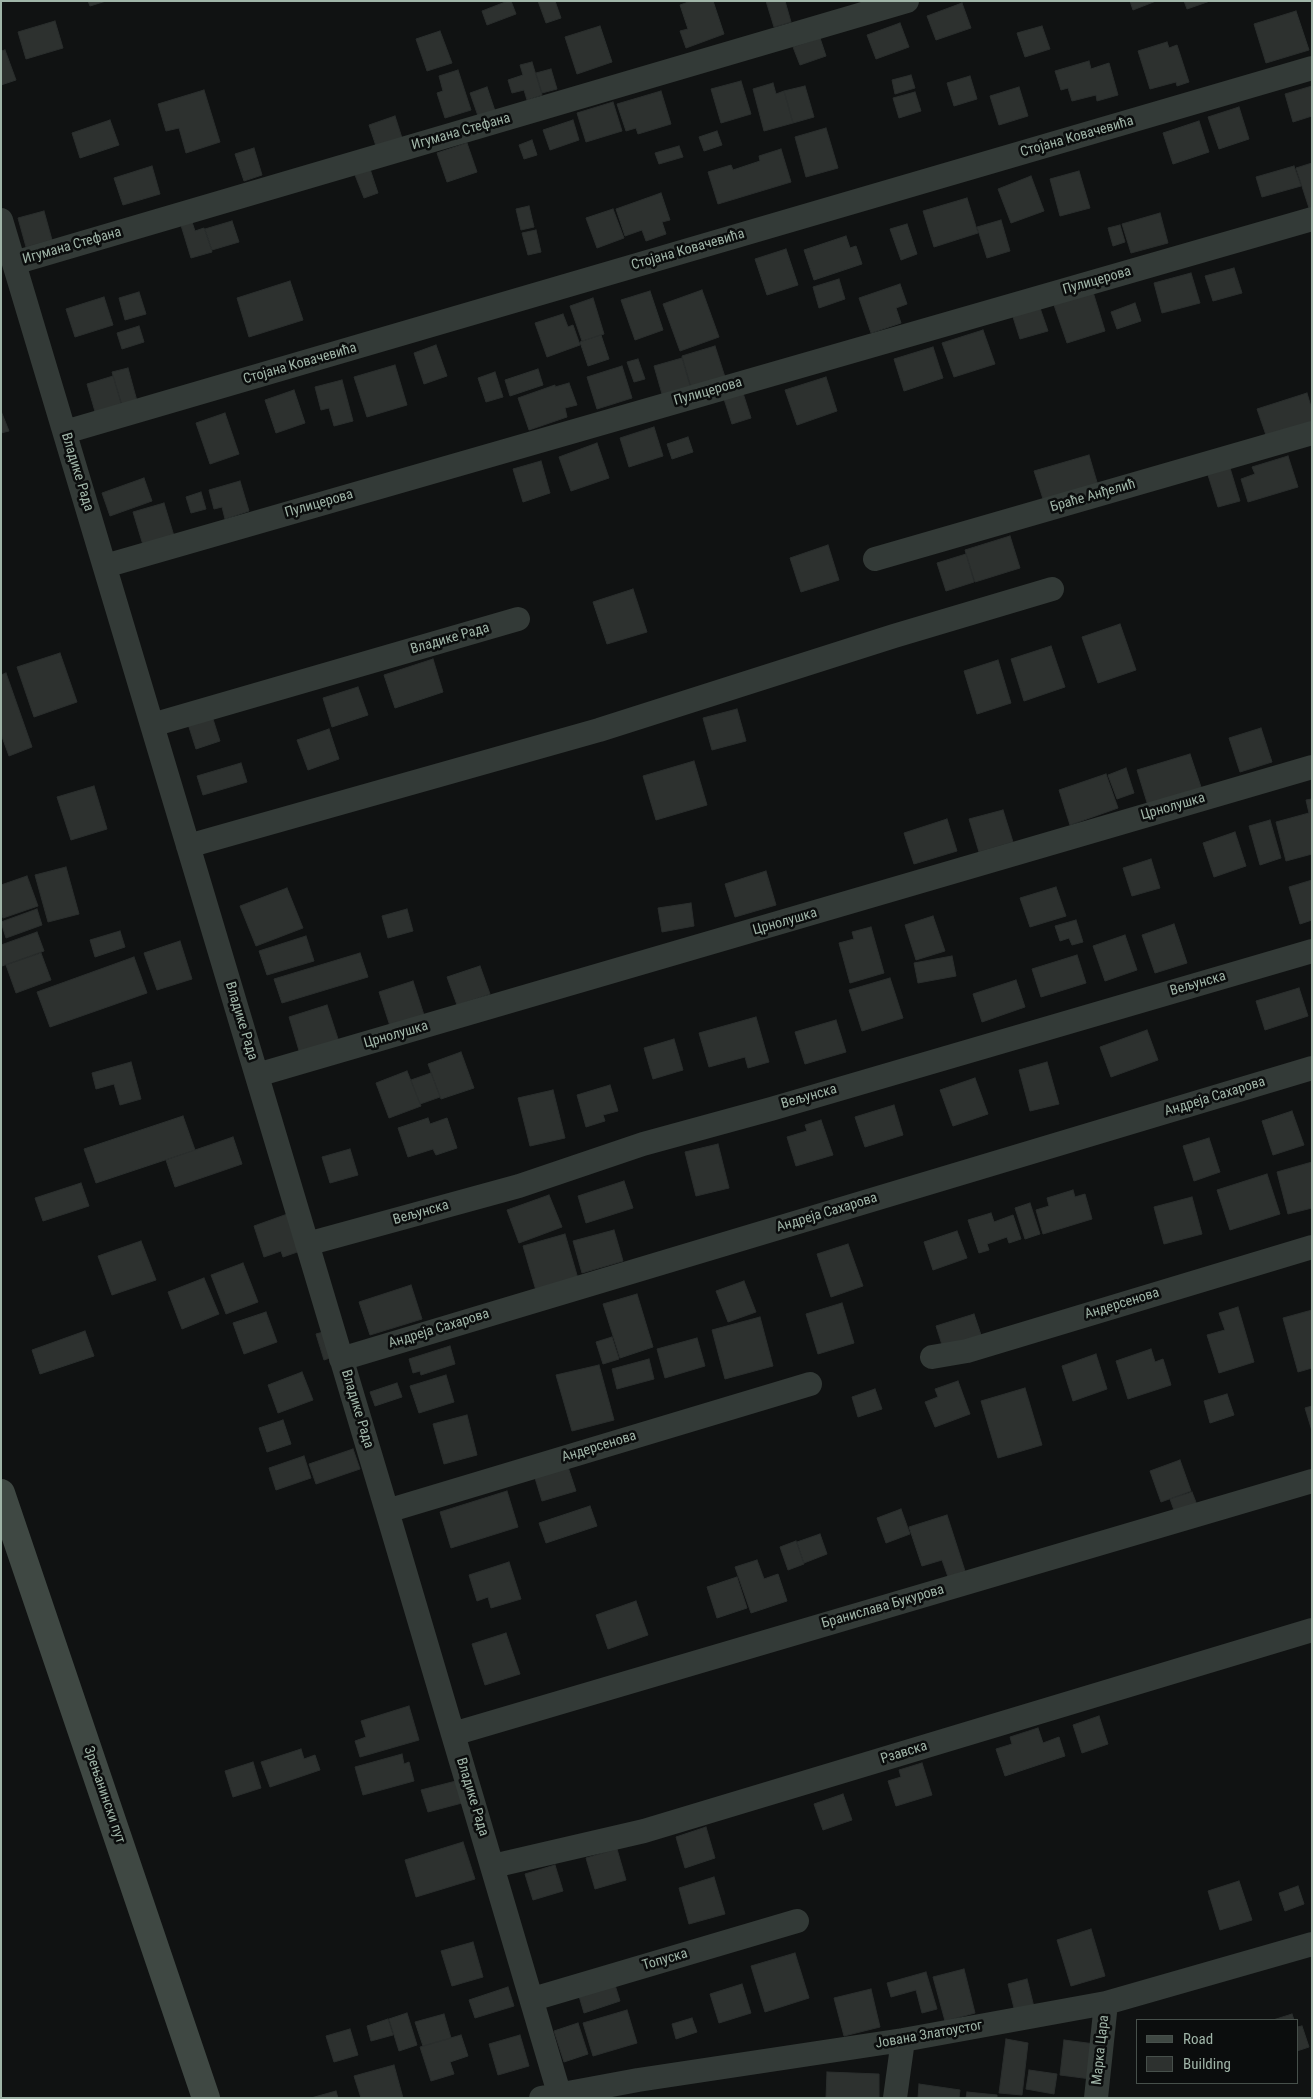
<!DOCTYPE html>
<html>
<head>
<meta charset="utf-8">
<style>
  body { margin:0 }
  #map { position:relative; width:1313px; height:2099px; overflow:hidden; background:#101212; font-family:"Roboto Condensed",sans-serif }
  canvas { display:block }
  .frame { position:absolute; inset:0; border:2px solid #a0b5a8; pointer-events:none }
  .legend { position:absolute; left:1136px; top:2019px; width:162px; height:65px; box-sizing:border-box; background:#0b0d0d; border:1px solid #47504b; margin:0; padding:6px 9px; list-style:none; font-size:15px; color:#a0b5a8 }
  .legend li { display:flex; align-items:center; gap:10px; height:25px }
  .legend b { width:25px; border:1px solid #47504b }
</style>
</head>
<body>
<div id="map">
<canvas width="1313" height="2099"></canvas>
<div class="frame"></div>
<ul class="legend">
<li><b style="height:6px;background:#3f4843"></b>Road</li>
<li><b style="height:14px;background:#2d312f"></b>Building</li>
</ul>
</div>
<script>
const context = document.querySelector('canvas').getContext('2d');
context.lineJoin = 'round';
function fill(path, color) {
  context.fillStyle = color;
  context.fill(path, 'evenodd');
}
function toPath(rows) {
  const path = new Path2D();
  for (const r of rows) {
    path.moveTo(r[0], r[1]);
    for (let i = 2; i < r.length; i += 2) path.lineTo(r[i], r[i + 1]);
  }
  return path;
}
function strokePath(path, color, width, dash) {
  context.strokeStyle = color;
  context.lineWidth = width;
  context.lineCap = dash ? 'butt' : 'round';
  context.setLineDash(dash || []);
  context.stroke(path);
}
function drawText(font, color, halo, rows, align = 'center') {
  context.font = font + ' "Roboto Condensed",sans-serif';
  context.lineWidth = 5;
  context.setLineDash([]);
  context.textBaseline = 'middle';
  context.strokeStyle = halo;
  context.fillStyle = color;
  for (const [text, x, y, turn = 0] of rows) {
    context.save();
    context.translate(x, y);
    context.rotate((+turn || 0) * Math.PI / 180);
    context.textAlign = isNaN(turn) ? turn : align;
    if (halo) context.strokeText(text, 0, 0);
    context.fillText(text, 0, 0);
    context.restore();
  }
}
const building = toPath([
  [88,1,106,1,90,6,88,1],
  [508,1,511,1,516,14,487,25,482,11,508,1],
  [538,1,555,1,561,18,546,23,538,1],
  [691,1,713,1,724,34,686,48,680,31,688,29,680,5,691,1],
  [766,1,785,1,791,22,774,27,766,1],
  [1130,1,1156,1,1133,10,1130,1],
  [1184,1,1210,1,1187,9,1184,1],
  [962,3,971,28,936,40,927,16,962,3],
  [1296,11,1309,50,1266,63,1254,24,1296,11],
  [55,21,63,48,26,59,18,32,55,21],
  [900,23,909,47,876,59,867,35,900,23],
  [600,26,612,62,577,74,565,37,600,26],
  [1042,26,1050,49,1025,57,1017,33,1042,26],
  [440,31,452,63,427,71,416,39,440,31],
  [820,38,826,56,800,65,793,47,820,38],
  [1167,42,1169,48,1177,45,1189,82,1177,86,1176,82,1150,89,1138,51,1167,42],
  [5,50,16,80,1,85,1,51,5,50],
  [1089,61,1091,69,1109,63,1118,95,1097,101,1096,95,1072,101,1068,88,1061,90,1055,71,1089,61],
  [532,62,542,95,527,100,524,90,512,93,508,80,523,75,520,65,532,62],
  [551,69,557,89,542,93,536,73,551,69],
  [458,70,471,110,445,118,437,93,443,91,439,76,458,70],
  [911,75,915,88,895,94,892,80,911,75],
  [970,76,977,99,954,106,947,83,970,76],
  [741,81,751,114,721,123,711,89,741,81],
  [773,83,776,94,784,91,793,123,764,131,753,89,773,83],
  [805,86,814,117,793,123,784,91,805,86],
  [1312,86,1312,116,1293,122,1285,94,1312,86],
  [487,87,495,111,478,116,470,93,487,87],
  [1019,87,1028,116,999,125,990,96,1019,87],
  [204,90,220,142,186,153,179,128,166,131,158,104,204,90],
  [661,91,671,124,638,134,636,128,626,131,617,104,661,91],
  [915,92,921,111,899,118,893,98,915,92],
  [613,102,622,131,586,142,577,113,613,102],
  [1239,107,1249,139,1219,149,1208,117,1239,107],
  [395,116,402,138,376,146,369,125,395,116],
  [110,120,119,145,80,158,72,133,110,120],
  [573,120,579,140,550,150,543,130,573,120],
  [1199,121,1209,152,1173,164,1163,133,1199,121],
  [826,128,838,168,806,177,795,137,826,128],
  [717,131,722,145,704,151,699,137,717,131],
  [532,140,537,155,524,159,519,145,532,140],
  [467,143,477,172,447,182,437,153,467,143],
  [679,146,683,157,659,164,655,153,679,146],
  [254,148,262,175,244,181,235,154,254,148],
  [781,149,791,182,718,204,708,172,731,165,733,170,760,161,759,156,781,149],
  [1312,163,1312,211,1310,211,1296,168,1312,163],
  [152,166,160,194,123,205,114,178,152,166],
  [1294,166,1301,186,1262,197,1256,177,1294,166],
  [370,169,378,193,364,198,355,175,370,169],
  [1079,171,1090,208,1060,216,1050,179,1079,171],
  [1031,176,1044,211,1011,223,998,189,1031,176],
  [661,193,670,220,662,222,666,234,646,241,642,230,625,236,616,209,661,193],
  [967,198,978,233,934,247,923,211,967,198],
  [529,206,534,227,521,230,516,209,529,206],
  [613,209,624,238,597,248,586,218,613,209],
  [44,211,52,240,26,247,18,218,44,211],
  [1160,213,1168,243,1131,253,1122,224,1160,213],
  [191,219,195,231,204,228,212,252,191,258,180,222,191,219],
  [1001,220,1010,251,987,258,977,227,1001,220],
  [232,221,239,242,212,250,205,229,232,221],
  [907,224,917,254,901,260,890,229,907,224],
  [1120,225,1125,242,1113,246,1108,228,1120,225],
  [536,230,541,252,528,255,522,233,536,230],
  [846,236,850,248,856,246,862,264,814,280,804,250,846,236],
  [786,249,798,285,767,295,755,259,786,249],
  [1234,268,1242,293,1213,301,1205,276,1234,268],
  [1191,273,1200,303,1162,313,1154,283,1191,273],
  [839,279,845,299,819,308,813,287,839,279],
  [290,281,303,320,249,337,237,298,290,281],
  [900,284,907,304,896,308,901,323,871,333,859,298,900,284],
  [702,290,719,337,680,351,663,304,702,290],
  [650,291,663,330,635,340,621,300,650,291],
  [139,292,146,314,125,320,119,298,139,292],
  [1093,292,1105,331,1067,343,1054,305,1093,292],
  [104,297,113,325,75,337,66,309,104,297],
  [593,298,604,334,582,341,570,306,593,298],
  [1135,303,1141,321,1117,329,1111,312,1135,303],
  [1040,308,1048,331,1020,339,1013,317,1040,308],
  [563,314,568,327,573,325,580,345,547,357,535,323,563,314],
  [139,326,144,342,122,349,117,333,139,326],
  [983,330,995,364,954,377,942,343,983,330],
  [601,335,609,359,588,366,580,342,601,335],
  [436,345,447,376,424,384,414,353,436,345],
  [715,346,725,377,691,387,682,356,715,346],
  [933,347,943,378,904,391,894,359,933,347],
  [682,358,690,386,662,394,654,366,682,358],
  [638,359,645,379,634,382,627,362,638,359],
  [395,365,407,405,367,417,354,377,395,365],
  [622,366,632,398,597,409,587,377,622,366],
  [128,368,137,401,122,405,112,372,128,368],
  [538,369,543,385,510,396,505,380,538,369],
  [495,372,503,397,486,402,478,378,495,372],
  [113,376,122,407,96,415,87,384,113,376],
  [826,377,837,411,797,425,785,390,826,377],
  [342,380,353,421,334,426,329,408,321,410,315,387,342,380],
  [569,383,577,405,565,408,567,417,529,430,518,398,555,385,555,387,569,383],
  [294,390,305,423,276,433,265,400,294,390],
  [743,393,751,418,732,424,724,399,743,393],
  [1307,393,1312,410,1312,424,1267,438,1257,409,1307,393],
  [1,411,9,431,1,433,1,411],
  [225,413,239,454,210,464,196,423,225,413],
  [654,427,663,456,629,467,620,438,654,427],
  [688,437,693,452,672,459,667,444,688,437],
  [597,443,609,478,571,491,559,457,597,443],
  [1089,455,1099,489,1045,505,1034,471,1089,455],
  [1288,456,1298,487,1248,502,1241,479,1255,474,1252,467,1288,456],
  [541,461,550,493,523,502,513,469,541,461],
  [1230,468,1240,501,1218,507,1208,475,1230,468],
  [144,478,152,501,110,516,102,493,144,478],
  [240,481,249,511,225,519,222,507,214,509,209,490,240,481],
  [201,492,206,509,191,513,186,497,201,492],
  [164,503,174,536,143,545,133,512,164,503],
  [1010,536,1020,568,975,582,965,550,1010,536],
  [828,545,839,580,801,592,790,558,828,545],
  [966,554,974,582,946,591,937,563,966,554],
  [633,589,647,632,607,644,593,602,633,589],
  [1120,624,1136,670,1098,683,1082,637,1120,624],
  [1051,646,1065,687,1024,701,1011,659,1051,646],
  [60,653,77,702,34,717,17,667,60,653],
  [433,659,443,692,395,708,384,675,433,659],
  [998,660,1011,703,977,714,964,671,998,660],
  [6,673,32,747,9,756,1,734,1,675,6,673],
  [358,687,368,715,332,727,323,698,358,687],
  [737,709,746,741,712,750,703,718,737,709],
  [212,716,220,741,196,749,188,724,212,716],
  [1261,728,1272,762,1240,772,1229,738,1261,728],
  [329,729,339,759,308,770,297,740,329,729],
  [1190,754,1203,793,1149,809,1137,770,1190,754],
  [694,761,707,805,656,820,643,776,694,761],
  [241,763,247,782,203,795,197,776,241,763],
  [1126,768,1134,793,1117,799,1108,775,1126,768],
  [1106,774,1118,808,1070,825,1059,790,1106,774],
  [94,786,107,829,71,840,57,797,94,786],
  [1312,799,1312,854,1286,861,1276,822,1309,813,1306,800,1312,799],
  [1003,810,1013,842,979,852,969,819,1003,810],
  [947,819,957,851,914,864,904,833,947,819],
  [1270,820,1281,858,1260,865,1249,826,1270,820],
  [1235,832,1246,866,1214,877,1203,843,1235,832],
  [1151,859,1160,888,1132,896,1123,868,1151,859],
  [66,867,79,914,48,922,35,875,66,867],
  [766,871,776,905,735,917,725,884,766,871],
  [27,876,38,906,3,918,1,912,1,885,27,876],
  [1312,880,1312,920,1300,924,1289,887,1312,880],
  [1056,887,1066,916,1030,927,1020,898,1056,887],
  [287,888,303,928,256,946,240,906,287,888],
  [691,903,694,926,662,932,658,908,691,903],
  [37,909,42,925,6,938,1,922,37,909],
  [407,909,413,931,388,938,382,916,407,909],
  [933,916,945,951,916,960,905,925,933,916],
  [1076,920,1083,942,1072,945,1069,938,1060,941,1055,926,1076,920],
  [1174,924,1187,963,1155,973,1142,935,1174,924],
  [871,927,884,973,850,983,839,943,854,939,852,932,871,927],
  [120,931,125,947,95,957,90,940,120,931],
  [37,932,44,951,2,966,1,945,37,932],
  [1125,935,1137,970,1105,981,1093,946,1125,935],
  [306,936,314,961,267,975,259,951,306,936],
  [180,941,192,979,157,990,144,953,180,941],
  [41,953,51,980,16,993,6,965,41,953],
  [360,953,368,977,282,1003,274,979,360,953],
  [1077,955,1086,983,1041,997,1032,969,1077,955],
  [952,956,956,976,918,983,914,963,952,956],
  [134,957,147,993,50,1027,37,992,134,957],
  [480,966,490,994,457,1005,447,977,480,966],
  [890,978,903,1018,862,1031,849,990,890,978],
  [1016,980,1025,1007,982,1022,973,994,1016,980],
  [413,981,424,1015,390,1026,379,992,413,981],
  [1299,988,1308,1016,1265,1030,1256,1001,1299,988],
  [327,1005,339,1042,300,1054,289,1017,327,1005],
  [756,1017,769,1062,748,1068,745,1057,709,1067,699,1033,756,1017],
  [836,1020,846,1052,805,1064,795,1032,836,1020],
  [1147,1030,1158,1060,1111,1077,1100,1047,1147,1030],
  [674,1039,683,1070,653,1079,644,1048,674,1039],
  [461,1052,474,1088,441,1099,428,1064,461,1052],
  [131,1062,141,1099,120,1105,114,1084,96,1089,92,1073,131,1062],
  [1047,1062,1059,1104,1030,1111,1019,1070,1047,1062],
  [407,1071,421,1106,389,1118,376,1083,407,1071],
  [431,1073,440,1097,420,1104,411,1080,431,1073],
  [975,1078,988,1114,953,1126,940,1090,975,1078],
  [610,1085,618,1111,603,1115,605,1121,586,1127,577,1095,610,1085],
  [553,1090,565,1138,530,1146,518,1098,553,1090],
  [894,1105,903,1135,865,1147,855,1117,894,1105],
  [1292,1111,1304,1145,1273,1155,1262,1121,1292,1111],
  [183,1116,195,1150,96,1183,84,1149,183,1116],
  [428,1118,430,1124,447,1118,457,1148,436,1155,433,1149,408,1157,398,1128,428,1118],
  [821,1120,833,1155,796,1166,787,1137,807,1131,805,1125,821,1120],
  [233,1137,242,1164,175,1187,166,1160,233,1137],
  [1209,1138,1220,1172,1194,1181,1183,1146,1209,1138],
  [718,1144,729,1188,696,1196,685,1152,718,1144],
  [350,1149,358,1175,330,1183,322,1157,350,1149],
  [1312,1162,1312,1208,1288,1214,1277,1172,1312,1162],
  [1267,1174,1280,1214,1230,1230,1217,1190,1267,1174],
  [624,1181,633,1208,586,1223,578,1196,624,1181],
  [81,1183,89,1206,43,1221,35,1198,81,1183],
  [1073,1190,1075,1197,1085,1194,1092,1219,1043,1234,1036,1210,1049,1206,1047,1198,1073,1190],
  [549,1195,562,1227,519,1243,507,1210,549,1195],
  [1192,1197,1202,1234,1164,1244,1154,1207,1192,1197],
  [1030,1203,1040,1234,1025,1239,1015,1208,1030,1203],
  [293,1212,306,1249,283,1257,281,1251,264,1257,254,1226,293,1212],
  [991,1213,994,1222,1013,1215,1021,1239,1009,1243,1007,1237,987,1244,989,1250,979,1253,968,1220,991,1213],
  [614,1230,623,1261,582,1273,573,1241,614,1230],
  [957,1231,967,1258,933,1270,924,1242,957,1231],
  [565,1234,579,1282,537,1294,523,1246,565,1234],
  [141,1241,156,1280,112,1295,98,1256,141,1241],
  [848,1244,863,1286,831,1297,817,1254,848,1244],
  [243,1263,258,1302,226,1314,211,1275,243,1263],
  [204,1278,219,1314,182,1329,168,1292,204,1278],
  [744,1281,756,1312,728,1322,716,1291,744,1281],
  [411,1285,422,1319,370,1335,359,1302,411,1285],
  [637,1294,653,1347,620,1358,603,1304,637,1294],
  [842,1303,854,1343,818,1354,806,1314,842,1303],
  [1238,1307,1254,1362,1219,1373,1207,1335,1225,1330,1219,1313,1238,1307],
  [1312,1310,1312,1368,1298,1372,1283,1318,1312,1310],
  [266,1312,277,1342,244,1354,233,1323,266,1312],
  [974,1314,981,1335,943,1348,936,1326,974,1314],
  [760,1317,773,1366,725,1379,712,1330,760,1317],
  [330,1330,338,1355,324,1360,316,1334,330,1330],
  [85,1331,94,1356,40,1374,32,1350,85,1331],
  [612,1337,619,1359,603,1364,596,1342,612,1337],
  [697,1338,705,1366,665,1378,657,1349,697,1338],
  [450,1346,455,1364,421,1375,420,1371,413,1373,409,1359,450,1346],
  [1151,1349,1155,1362,1163,1359,1171,1385,1128,1399,1116,1361,1151,1349],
  [1096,1354,1107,1389,1073,1401,1062,1366,1096,1354],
  [649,1359,654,1379,617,1389,612,1369,649,1359],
  [599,1365,614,1420,572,1431,556,1375,599,1365],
  [302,1372,313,1400,278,1413,268,1385,302,1372],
  [446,1375,454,1402,419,1413,410,1386,446,1375],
  [958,1381,970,1414,935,1427,925,1402,938,1397,935,1389,958,1381],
  [397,1383,402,1397,375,1406,370,1392,397,1383],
  [1025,1388,1042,1445,998,1458,981,1401,1025,1388],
  [875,1389,882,1409,858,1417,852,1397,875,1389],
  [1227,1394,1234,1415,1210,1423,1204,1401,1227,1394],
  [1312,1406,1312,1431,1305,1408,1312,1406],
  [467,1415,477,1455,444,1464,433,1424,467,1415],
  [283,1420,291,1444,267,1452,259,1428,283,1420],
  [353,1449,360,1469,316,1484,309,1464,353,1449],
  [304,1456,311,1478,276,1490,269,1468,304,1456],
  [1180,1460,1191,1491,1161,1502,1150,1471,1180,1460],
  [568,1467,576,1491,542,1501,535,1478,568,1467],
  [507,1491,518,1527,451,1548,440,1512,507,1491],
  [1192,1492,1197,1505,1175,1513,1170,1499,1192,1492],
  [590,1506,597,1526,546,1543,539,1523,590,1506],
  [901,1509,910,1534,886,1543,877,1518,901,1509],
  [947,1515,965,1571,948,1577,942,1560,922,1566,909,1527,947,1515],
  [820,1534,827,1554,804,1563,797,1542,820,1534],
  [796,1541,804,1564,788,1570,780,1547,796,1541],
  [757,1560,764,1579,778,1574,787,1601,751,1613,735,1567,757,1560],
  [509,1562,521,1599,491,1608,488,1597,477,1601,469,1575,509,1562],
  [737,1577,747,1608,717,1618,707,1587,737,1577],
  [636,1601,648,1635,608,1649,596,1615,636,1601],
  [506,1633,520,1674,485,1685,472,1644,506,1633],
  [409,1706,419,1740,360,1757,355,1741,366,1737,361,1721,409,1706],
  [1099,1716,1108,1744,1082,1753,1073,1725,1099,1716],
  [1038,1728,1043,1743,1059,1737,1065,1756,1005,1776,996,1749,1012,1744,1010,1737,1038,1728],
  [301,1749,304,1759,315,1755,320,1770,270,1787,261,1762,301,1749],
  [402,1754,404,1764,409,1762,414,1781,363,1795,355,1767,402,1754],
  [253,1762,261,1788,233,1797,225,1771,253,1762],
  [922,1763,932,1795,896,1806,888,1781,901,1777,899,1770,922,1763],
  [456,1781,462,1803,428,1812,421,1790,456,1781],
  [843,1794,852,1820,823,1830,814,1804,843,1794],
  [706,1827,715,1858,685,1868,676,1837,706,1827],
  [463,1842,475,1879,416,1897,405,1860,463,1842],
  [617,1849,626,1880,595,1889,586,1858,617,1849],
  [555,1865,563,1891,533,1900,525,1874,555,1865],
  [714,1877,725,1914,689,1924,679,1888,714,1877],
  [1239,1881,1252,1920,1220,1930,1208,1891,1239,1881],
  [1298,1886,1304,1904,1285,1911,1279,1893,1298,1886],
  [1091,1929,1105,1976,1071,1986,1057,1940,1091,1929],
  [473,1942,483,1977,452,1986,441,1951,473,1942],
  [795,1953,809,1998,765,2012,751,1966,795,1953],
  [964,1969,975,2013,945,2021,933,1977,964,1969],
  [926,1972,937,2009,922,2013,916,1990,891,1997,887,1983,926,1972],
  [1027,1979,1034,2007,1015,2012,1008,1984,1027,1979],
  [742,1984,751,2013,719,2023,710,1994,742,1984],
  [615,1985,620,2001,584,2013,579,1996,615,1985],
  [508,1987,514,2006,475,2018,469,2000,508,1987],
  [871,1989,880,2027,844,2036,834,1998,871,1989],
  [627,2010,637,2043,593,2056,583,2023,627,2010],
  [407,2013,417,2045,399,2051,389,2019,407,2013],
  [444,2014,451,2038,423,2046,415,2022,444,2014],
  [1292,2014,1294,2020,1273,2020,1292,2014],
  [692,2018,697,2032,676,2039,672,2024,692,2018],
  [388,2019,393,2035,371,2041,367,2026,388,2019],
  [578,2023,588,2054,564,2062,554,2031,578,2023],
  [1302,2026,1309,2047,1297,2051,1297,2027,1302,2026],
  [350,2029,358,2055,334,2062,326,2036,350,2029],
  [461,2035,468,2056,450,2062,454,2074,431,2081,420,2047,461,2035],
  [520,2035,529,2066,498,2075,489,2044,520,2035],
  [1006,2039,1028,2043,1022,2095,999,2093,1006,2039],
  [1064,2040,1095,2044,1091,2079,1060,2075,1064,2040],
  [394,2065,403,2098,361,2098,354,2076,394,2065],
  [1029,2070,1057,2074,1054,2094,1026,2089,1029,2070],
  [827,2072,879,2074,879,2098,826,2098,827,2072],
  [919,2084,960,2090,959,2098,918,2098,919,2084],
  [336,2091,338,2098,311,2098,336,2091],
  [967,2092,997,2095,997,2098,966,2098,967,2092]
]);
const street = toPath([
  [1,220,387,1511,559,2093],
  [14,263,907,1],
  [65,432,1312,68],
  [875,559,1312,433],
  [105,566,1312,219],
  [152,725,518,619],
  [188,846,599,730,894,636,1052,589],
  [257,1075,1312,767],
  [307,1244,519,1186,643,1144,771,1109,1312,951],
  [932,1357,967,1351,1312,1247],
  [341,1359,1312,1068],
  [387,1511,810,1384],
  [453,1734,1312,1481],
  [493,1866,644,1831,1312,1630],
  [533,1999,797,1921],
  [541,2098,638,2080,903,2040,1106,2003,1312,1944],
  [895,2098,903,2040],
  [1096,2098,1106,2003]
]);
const secondary = toPath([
  [1,1493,206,2098]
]);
const streetNames = [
  ["Игумана Стефана",461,132,-16],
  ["Стојана Ковачевића",1077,137,-16],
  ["Игумана Стефана",72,246,-16],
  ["Стојана Ковачевића",688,250,-16],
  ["Пулицерова",1097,281,-16],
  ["Стојана Ковачевића",300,364,-16],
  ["Пулицерова",708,392,-16],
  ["Владике Рада",77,472,73],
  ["Браће Анђелић",1093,496,-16],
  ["Пулицерова",319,504,-16],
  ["Владике Рада",450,639,-16],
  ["Црнолушка",1173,807,-16],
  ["Црнолушка",785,922,-16],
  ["Вељунска",1198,984,-16],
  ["Владике Рада",241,1021,73],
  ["Црнолушка",396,1035,-16],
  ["Вељунска",809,1097,-16],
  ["Андреја Сахарова",1215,1097,-17],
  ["Вељунска",421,1213,-16],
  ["Андреја Сахарова",827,1213,-17],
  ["Андерсенова",1122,1304,-17],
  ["Андреја Сахарова",439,1329,-17],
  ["Владике Рада",357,1409,73],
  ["Андерсенова",599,1447,-17],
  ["Бранислава Букурова",883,1607,-16],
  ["Рзавска",904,1753,-17],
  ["Зрењанински пут",104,1795,71],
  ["Владике Рада",472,1797,73],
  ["Топуска",665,1960,-16],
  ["Јована Златоустог",929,2035,-10],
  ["Марка Цара",1101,2050,-84]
];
fill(building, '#2d312f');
strokePath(building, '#2a2e2d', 1);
strokePath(street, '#333a37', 24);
strokePath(secondary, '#3f4843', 28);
drawText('14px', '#a0b5a8', '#0b0d0d', streetNames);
</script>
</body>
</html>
